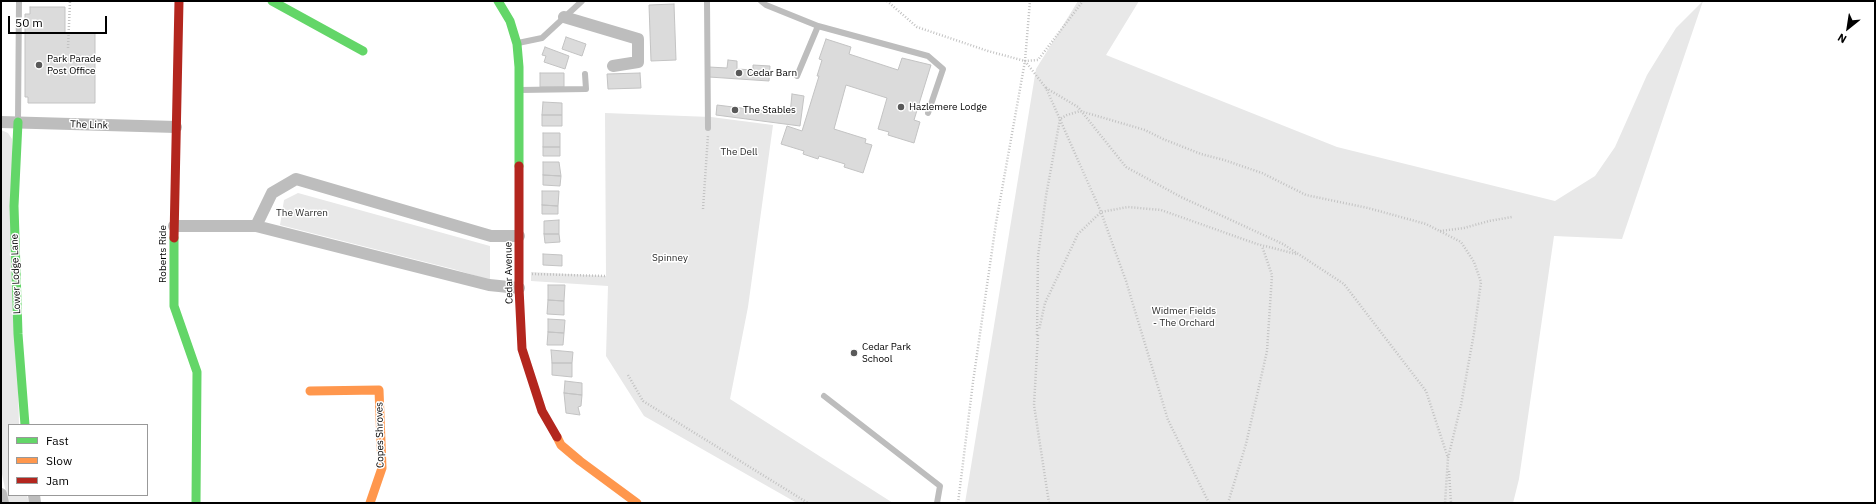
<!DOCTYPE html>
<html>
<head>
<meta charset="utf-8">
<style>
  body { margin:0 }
  #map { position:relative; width:1876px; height:504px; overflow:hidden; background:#fff; font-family:"IBM Plex Sans",sans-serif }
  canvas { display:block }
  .frame { position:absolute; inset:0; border:2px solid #000; pointer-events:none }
  .legend { position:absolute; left:8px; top:424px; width:140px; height:72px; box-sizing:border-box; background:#fff; border:1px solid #999; margin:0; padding:5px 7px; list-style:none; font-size:12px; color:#000 }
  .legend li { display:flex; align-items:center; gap:8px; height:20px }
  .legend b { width:20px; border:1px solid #999 }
  .north { position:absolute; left:1828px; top:8px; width:40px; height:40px; -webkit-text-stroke:3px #fff; paint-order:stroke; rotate:210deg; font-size:11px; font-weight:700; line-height:16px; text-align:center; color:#000 }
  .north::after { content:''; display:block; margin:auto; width:14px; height:18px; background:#000; clip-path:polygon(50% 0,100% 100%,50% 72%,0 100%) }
  .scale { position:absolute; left:8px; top:16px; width:99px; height:18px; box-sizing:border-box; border:2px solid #000; border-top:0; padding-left:5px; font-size:12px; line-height:14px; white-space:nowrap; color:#000; -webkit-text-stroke:3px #fff; paint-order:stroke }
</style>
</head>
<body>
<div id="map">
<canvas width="1876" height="504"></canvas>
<div class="frame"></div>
<ul class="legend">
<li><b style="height:5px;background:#63d668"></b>Fast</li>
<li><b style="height:5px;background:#ff974d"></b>Slow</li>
<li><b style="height:5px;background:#b3261e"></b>Jam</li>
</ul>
<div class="north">N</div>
<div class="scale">50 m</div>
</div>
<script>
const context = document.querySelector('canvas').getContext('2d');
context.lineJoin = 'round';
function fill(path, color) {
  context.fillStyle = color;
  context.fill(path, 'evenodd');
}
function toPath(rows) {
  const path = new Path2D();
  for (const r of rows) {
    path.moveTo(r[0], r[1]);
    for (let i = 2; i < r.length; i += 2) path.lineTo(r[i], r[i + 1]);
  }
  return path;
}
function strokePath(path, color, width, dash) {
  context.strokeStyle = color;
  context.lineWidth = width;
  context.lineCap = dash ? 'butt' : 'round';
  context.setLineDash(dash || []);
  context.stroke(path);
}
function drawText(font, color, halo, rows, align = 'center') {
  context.font = font + ' "IBM Plex Sans",sans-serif';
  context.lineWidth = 3;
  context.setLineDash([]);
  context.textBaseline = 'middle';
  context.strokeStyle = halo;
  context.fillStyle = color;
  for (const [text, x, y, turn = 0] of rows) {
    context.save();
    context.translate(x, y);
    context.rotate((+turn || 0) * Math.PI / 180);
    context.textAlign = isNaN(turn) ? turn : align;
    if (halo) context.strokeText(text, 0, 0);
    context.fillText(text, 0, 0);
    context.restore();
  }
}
const green = toPath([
  [1078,1,1139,1,1106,55,1337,147,1555,201,1595,176,1615,147,1647,75,1676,28,1703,1,1622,239,1554,236,1519,479,1513,503,965,503,1036,69],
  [605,113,711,117,773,125,748,307,730,399,893,503,797,503,644,416,606,356,608,286,531,281,531,272,606,276],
  [1,130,8,133,12,139,19,425,9,425,9,495,27,495,29,503,8,503,1,469],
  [298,193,490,246,490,280,453,269,280,225,284,200]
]);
const building = toPath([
  [674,4,676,60,651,61,649,5,674,4],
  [30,7,65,7,65,33,95,33,95,103,28,103,28,97,25,97,25,14,30,14,30,7],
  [566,37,586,44,582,56,562,49,566,37],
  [826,39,851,47,849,54,898,70,902,58,931,65,914,120,920,122,914,143,888,135,889,132,878,129,887,98,846,85,834,129,866,139,865,143,872,145,863,173,844,167,845,164,819,156,818,159,803,154,804,151,781,144,787,126,802,131,819,76,817,76,822,60,819,59,826,39],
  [545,47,569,56,565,69,544,62,546,56,542,55,545,47],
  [728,60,737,61,737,69,753,70,753,65,770,66,769,81,709,77,709,67,727,68,728,60],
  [540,73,564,73,564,87,540,87,540,73],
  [640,73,641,88,608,89,607,74,640,73],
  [792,94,804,96,800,126,716,115,717,105,790,114,792,94],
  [543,102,562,103,562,115,542,115,543,102],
  [542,115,562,115,562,126,542,126,542,115],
  [543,133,560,133,560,147,543,147,543,133],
  [543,147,560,147,560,156,543,156,543,147],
  [543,162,559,162,561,176,543,175,543,162],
  [543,175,561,176,560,186,543,185,543,175],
  [542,191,559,191,558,206,542,205,542,191],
  [542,205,558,206,558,214,542,214,542,205],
  [559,220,559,234,544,234,544,221,559,220],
  [544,234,559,234,560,242,545,243,544,234],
  [543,254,562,255,562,266,543,265,543,254],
  [548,285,565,285,564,301,548,300,548,285],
  [548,300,564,301,564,315,547,314,548,300],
  [548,319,565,320,564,333,548,332,548,319],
  [548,332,564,333,563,345,547,345,548,332],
  [551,350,573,352,572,363,552,363,551,350],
  [552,363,572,363,572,377,552,375,552,363],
  [565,381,582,383,582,395,564,393,565,381],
  [564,393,582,395,581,406,578,407,580,415,566,413,564,393]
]);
const path = toPath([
  [887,1,917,27,988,51,1025,61,1046,88,1101,212,1078,234,1045,303,1039,330],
  [68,48,70,1],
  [1025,61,1030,1],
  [1046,88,1078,107,1126,167,1181,197,1283,244,1344,284,1426,391,1448,458],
  [703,209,708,135],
  [1440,231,1464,228,1489,221,1512,217],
  [532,274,606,276],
  [1037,335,1038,256,1046,196,1060,119,1067,115,1080,111,1145,130,1163,139,1201,154,1224,160,1262,173,1306,195,1368,208,1426,224,1461,242,1474,262,1481,282,1474,333,1461,405,1448,458,1445,503],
  [1038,335,1034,405,1049,503],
  [628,375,643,401,808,503],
  [1449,471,1451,503],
  [958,503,973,382,996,223,1025,61,1038,60,1083,1],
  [1209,503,1168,420,1126,281,1101,212,1128,207,1161,210,1257,244,1296,254],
  [1228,503,1246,444,1267,351,1272,275,1262,246]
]);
const lane = toPath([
  [707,1,708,128],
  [761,1,766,5,818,26,928,56,943,69,928,113],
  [518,43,542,38,582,1],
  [797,76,818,26],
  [520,90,586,89,585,74],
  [18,121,19,1],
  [824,396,940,486,937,503]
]);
const street = toPath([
  [564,17,638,39,638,62,613,66],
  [1,122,176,127],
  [174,226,256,226,489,285,519,288],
  [256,226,272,193,296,179,491,236,519,236],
  [1,494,3,503],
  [34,495,35,503]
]);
const fast = toPath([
  [272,1,363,51],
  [498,1,510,21,517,44,519,67,519,166],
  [18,122,14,206,18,334,25,425],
  [174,238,174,306,197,372,196,503]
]);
const slow = toPath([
  [310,391,379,390,382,468,370,503],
  [557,437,561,445,580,461,637,503]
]);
const jam = toPath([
  [519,166,519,288,522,349,542,411,557,437],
  [174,238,179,1]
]);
const markers = [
  [39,65,4,"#595959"],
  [739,73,4,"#595959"],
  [901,107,4,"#595959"],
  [735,110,4,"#595959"],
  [854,353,4,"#595959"]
];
const poiNames = [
  ["Park Parade",47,59],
  ["Post Office",47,71],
  ["Cedar Barn",747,73],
  ["Hazlemere Lodge",909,107],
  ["The Stables",743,110],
  ["Cedar Park",862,347],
  ["School",862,359]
];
const streetNames = [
  ["The Link",89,125,2],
  ["Roberts Ride",163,254,-90],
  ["Cedar Avenue",509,273,-91],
  ["Lower Lodge Lane",16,274,-92],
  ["Copes Shroves",380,435,-91]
];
const parkNames = [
  ["The Dell",739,152],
  ["The Warren",302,213],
  ["Spinney",670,258],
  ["Widmer Fields",1184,311],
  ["- The Orchard",1184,323]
];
fill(green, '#e8e8e8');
fill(building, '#dbdbdb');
strokePath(building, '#c3c3c3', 1);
strokePath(path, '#c2c2c2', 2.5, [1, 2]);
strokePath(lane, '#bdbdbd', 6);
strokePath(street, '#bdbdbd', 12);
strokePath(fast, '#63d668', 9);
strokePath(slow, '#ff974d', 9);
strokePath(jam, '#b3261e', 9);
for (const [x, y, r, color] of markers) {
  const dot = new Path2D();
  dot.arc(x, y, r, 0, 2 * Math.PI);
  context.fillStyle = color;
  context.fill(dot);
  strokePath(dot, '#fff', 1.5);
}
drawText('10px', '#000', '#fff', poiNames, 'left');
drawText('10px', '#000', '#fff', streetNames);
drawText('10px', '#2c2c2c', '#fff', parkNames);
</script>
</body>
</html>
